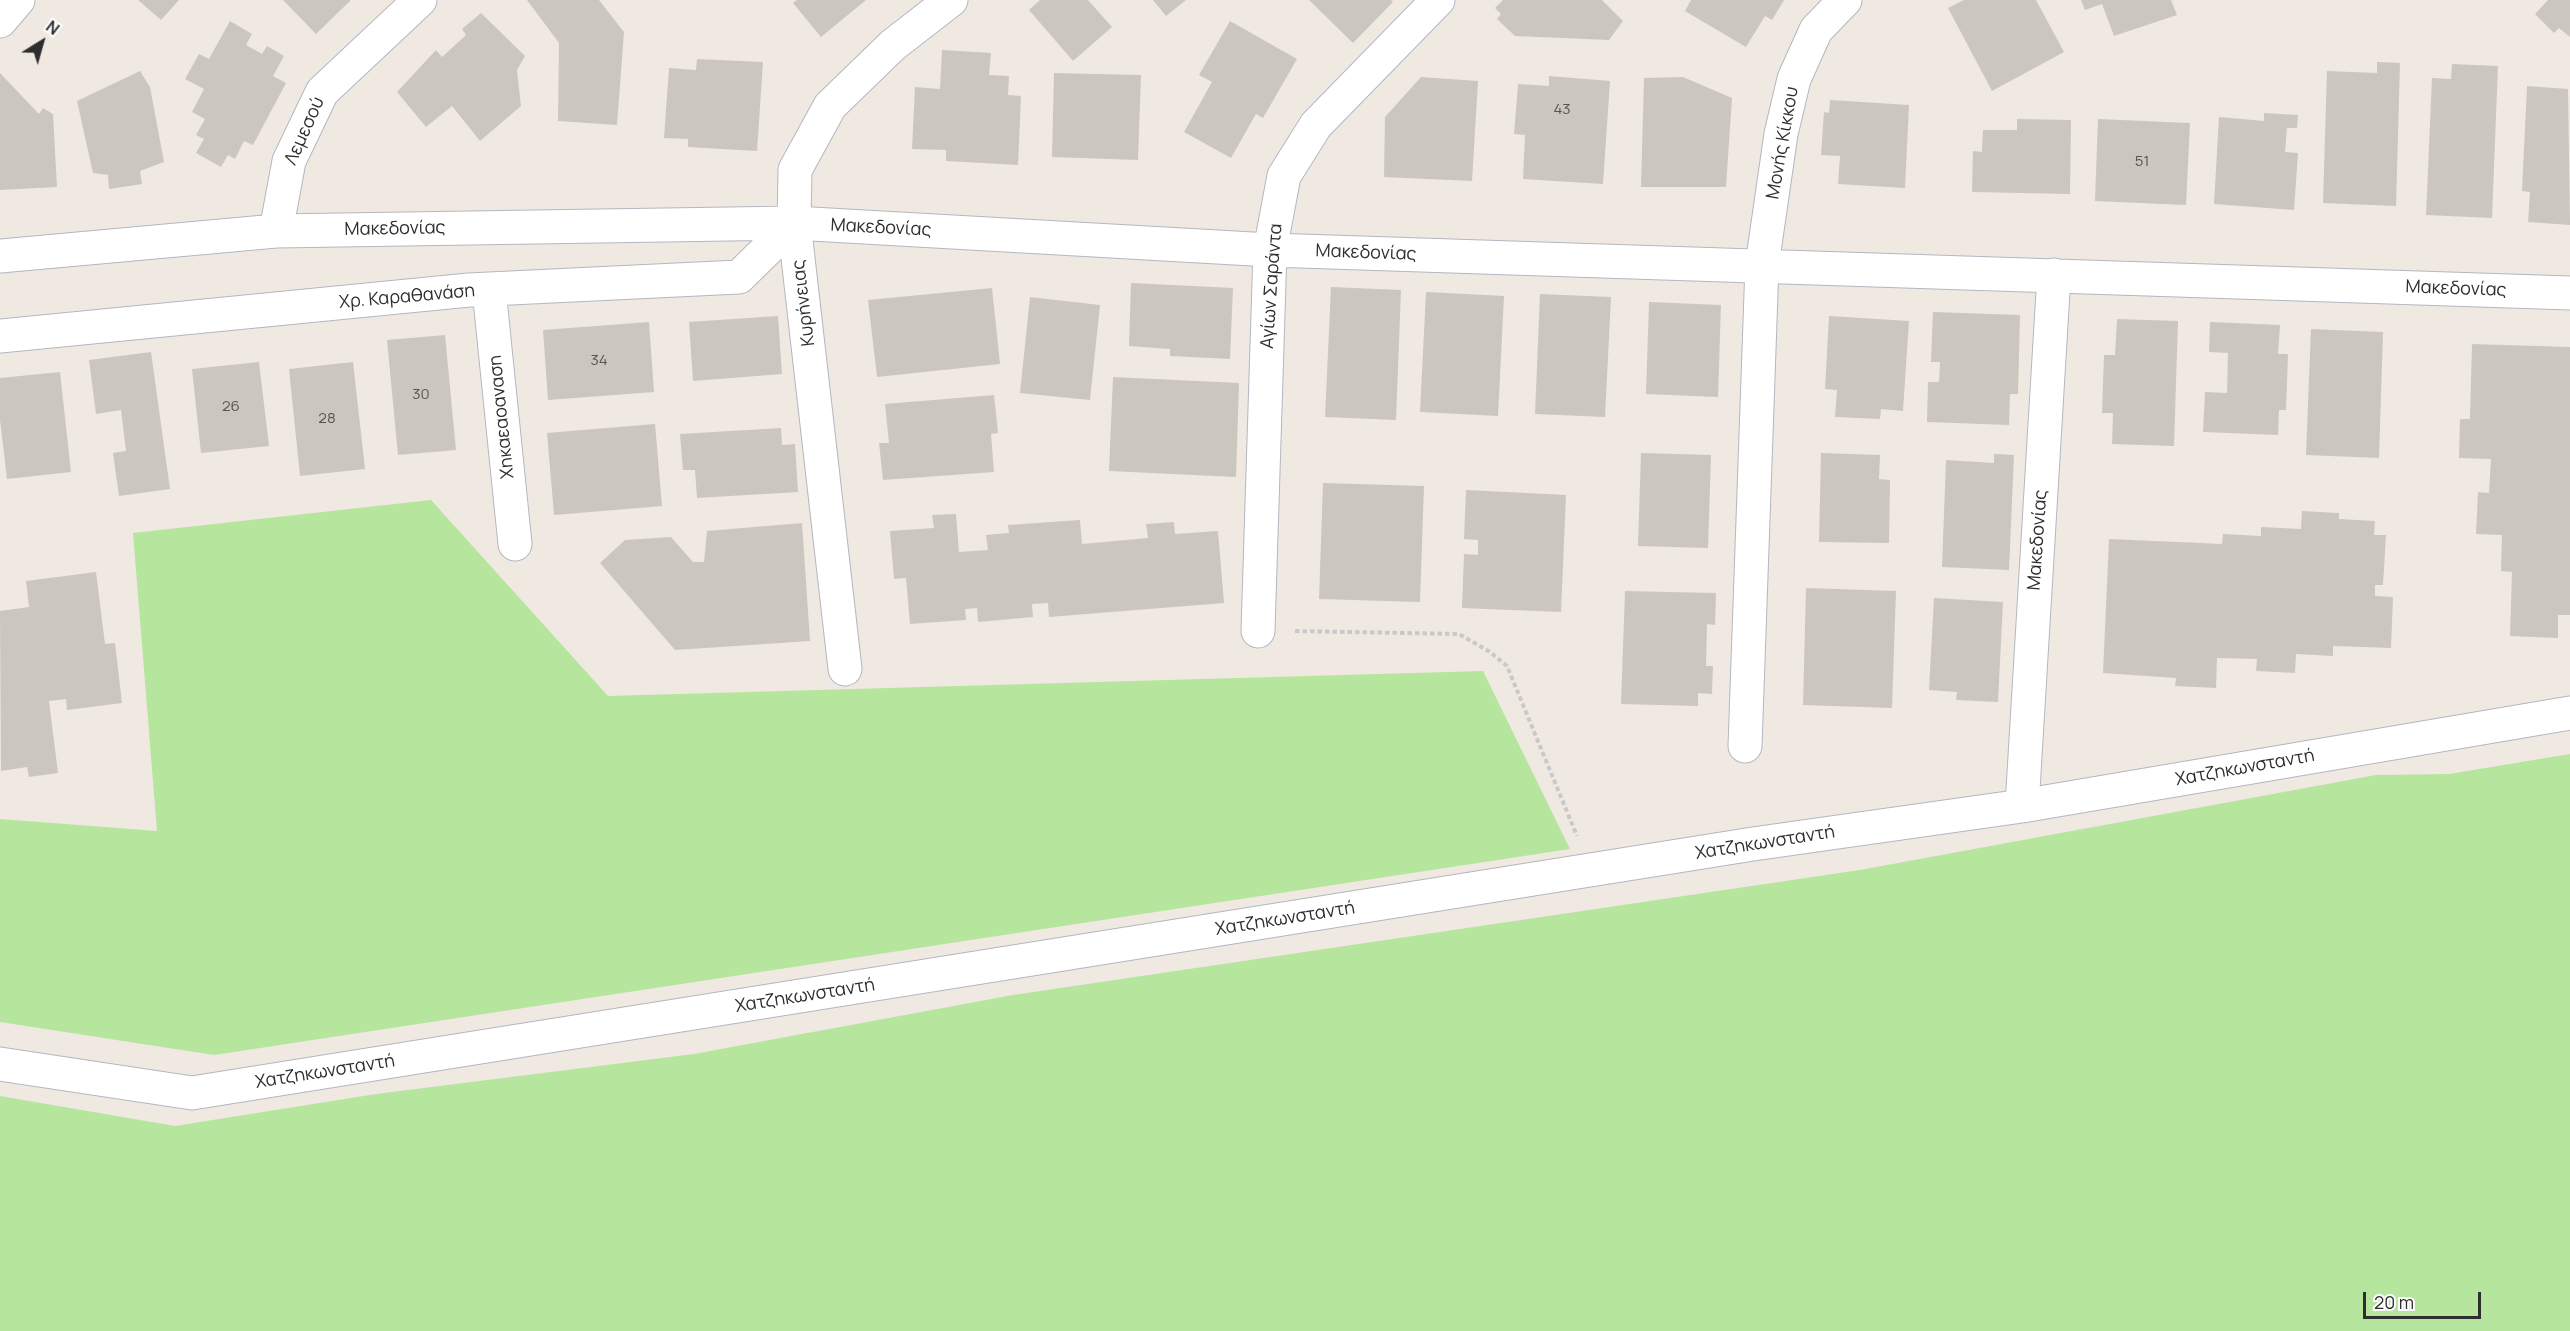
<!DOCTYPE html>
<html>
<head>
<meta charset="utf-8">
<style>
  body { margin:0 }
  #map { position:relative; width:2570px; height:1331px; overflow:hidden; background:#efe9e1; font-family:Manrope,sans-serif }
  canvas { display:block }
  .north { position:absolute; left:12px; top:12px; width:60px; height:60px; -webkit-text-stroke:4px #fff; paint-order:stroke; rotate:37deg; font-size:16px; font-weight:700; line-height:24px; text-align:center; color:#2e2e2e }
  .north::after { content:''; display:block; margin:auto; width:21px; height:27px; background:#2e2e2e; clip-path:polygon(50% 0,100% 100%,50% 72%,0 100%) }
  .scale { position:absolute; left:2363px; top:1292px; width:118px; height:27px; box-sizing:border-box; border:3px solid #2e2e2e; border-top:0; padding-left:8px; font-size:18px; line-height:21px; white-space:nowrap; color:#2e2e2e; -webkit-text-stroke:4px #fff; paint-order:stroke }
</style>
</head>
<body>
<div id="map">
<canvas width="2570" height="1331"></canvas>
<div class="north">N</div>
<div class="scale">20 m</div>
</div>
<script>
const context = document.querySelector('canvas').getContext('2d');
context.lineJoin = 'round';
function fill(path, color) {
  context.fillStyle = color;
  context.fill(path, 'evenodd');
}
function toPath(rows) {
  const path = new Path2D();
  for (const r of rows) {
    path.moveTo(r[0], r[1]);
    for (let i = 2; i < r.length; i += 2) path.lineTo(r[i], r[i + 1]);
  }
  return path;
}
function strokePath(path, color, width, dash) {
  context.strokeStyle = color;
  context.lineWidth = width;
  context.lineCap = dash ? 'butt' : 'round';
  context.setLineDash(dash || []);
  context.stroke(path);
}
function drawText(font, color, halo, rows, align = 'center') {
  context.font = font + ' Manrope,sans-serif';
  context.lineWidth = 6;
  context.setLineDash([]);
  context.textBaseline = 'middle';
  context.strokeStyle = halo;
  context.fillStyle = color;
  for (const [text, x, y, turn = 0] of rows) {
    context.save();
    context.translate(x, y);
    context.rotate((+turn || 0) * Math.PI / 180);
    context.textAlign = isNaN(turn) ? turn : align;
    if (halo) context.strokeText(text, 0, 0);
    context.fillText(text, 0, 0);
    context.restore();
  }
}
const green = toPath([
  [431,500,608,696,1483,671,1570,849,214,1055,0,1022,0,819,157,831,133,533],
  [2570,754,2570,1331,0,1331,0,1096,175,1126,376,1094,694,1054,1013,995,1860,870,2376,775,2449,774]
]);
const building = toPath([
  [138,0,179,0,161,20],
  [283,0,351,0,316,34],
  [527,0,599,0,624,32,617,125,558,121,559,43],
  [797,0,866,0,821,37,793,3],
  [1040,0,1088,0,1112,27,1073,61,1029,10],
  [1153,0,1186,0,1166,16],
  [1309,0,1391,0,1393,2,1353,43],
  [1503,0,1602,0,1623,21,1609,40,1515,36,1497,19,1501,14,1495,8],
  [1691,0,1784,0,1772,20,1765,16,1746,47,1685,11],
  [1964,0,2036,0,2064,52,1992,91,1948,8],
  [2081,0,2171,0,2177,15,2114,36,2102,4,2085,10],
  [2548,0,2570,0,2570,37,2559,28,2554,33,2535,14],
  [481,13,525,56,517,70,521,106,480,141,452,106,426,127,397,92,436,50,442,57,466,35,462,29],
  [230,21,252,34,246,45,262,54,267,46,284,56,273,76,286,83,253,145,244,141,235,159,228,155,221,167,196,153,204,139,196,135,205,119,192,112,204,89,185,79,199,54,209,59],
  [1230,21,1297,59,1263,118,1256,114,1231,158,1184,132,1212,82,1199,75],
  [942,50,991,53,989,75,1009,76,1008,95,1021,96,1018,165,946,161,946,150,912,149,915,87,940,89],
  [697,59,763,62,757,151,688,147,688,139,664,138,669,68,696,70],
  [2377,62,2400,63,2396,206,2323,203,2327,71,2377,73],
  [2452,64,2498,66,2492,218,2426,215,2432,78,2451,79],
  [140,71,150,87,164,162,140,171,142,184,109,189,108,175,93,173,77,101],
  [0,73,39,114,43,108,53,114,57,187,0,190],
  [1054,73,1141,75,1138,160,1052,157],
  [1549,76,1610,81,1603,184,1523,179,1525,135,1514,134,1518,84,1549,86],
  [1421,77,1478,81,1472,181,1384,177,1385,117],
  [1683,77,1732,98,1726,187,1641,187,1644,78],
  [2527,86,2568,89,2570,225,2528,222,2530,192,2522,191],
  [1830,100,1909,105,1905,188,1838,184,1840,156,1821,155,1824,112,1829,113],
  [2264,113,2298,115,2297,128,2287,128,2285,152,2298,153,2294,210,2214,204,2219,117,2264,121],
  [2017,119,2071,120,2070,194,1972,192,1973,151,1982,152,1983,130,2017,130],
  [2098,119,2190,123,2186,205,2095,201],
  [1131,283,1233,288,1230,359,1170,356,1170,349,1129,346],
  [1331,287,1401,290,1396,420,1325,417],
  [992,288,1000,364,877,377,868,300],
  [1426,292,1504,296,1498,416,1420,412],
  [1540,294,1611,297,1605,417,1535,414],
  [1030,297,1100,305,1090,400,1020,393],
  [1649,302,1721,305,1718,397,1646,394],
  [1933,312,2020,315,2018,394,2010,394,2009,425,1927,422,1928,382,1939,382,1940,362,1931,362],
  [778,316,782,374,693,381,689,322],
  [1829,316,1909,321,1903,411,1881,409,1880,419,1835,417,1837,390,1825,389],
  [2117,319,2178,321,2174,446,2112,444,2113,413,2102,413,2104,355,2115,355],
  [649,322,654,392,548,400,543,330],
  [2210,322,2280,325,2278,354,2288,354,2286,410,2279,410,2278,435,2203,432,2205,392,2227,393,2228,353,2209,352],
  [2311,329,2383,332,2379,458,2306,455],
  [445,335,456,450,398,455,387,340],
  [2472,344,2570,347,2570,615,2558,615,2558,638,2510,636,2512,572,2501,571,2502,535,2476,534,2478,492,2489,493,2491,459,2459,458,2460,419,2470,419],
  [151,352,170,489,119,496,113,453,126,451,121,410,96,414,89,360],
  [259,362,269,446,201,453,192,369],
  [353,362,365,469,300,476,289,369],
  [60,372,71,472,7,479,0,420,0,378],
  [1113,377,1239,383,1236,477,1109,471],
  [994,395,998,433,991,434,994,472,883,480,879,443,889,443,885,404],
  [655,424,662,506,554,515,547,433],
  [781,428,782,445,795,444,798,492,697,498,695,470,683,470,680,434],
  [1641,453,1711,455,1708,548,1638,546],
  [1821,453,1880,455,1879,479,1890,480,1889,543,1819,542],
  [1994,454,2014,455,2009,570,1942,567,1946,460,1994,463],
  [1323,483,1424,486,1420,602,1319,599],
  [1466,490,1566,495,1561,612,1462,608,1464,554,1478,555,1478,540,1464,539],
  [2302,511,2339,513,2339,519,2375,521,2374,535,2386,535,2383,585,2375,585,2375,596,2393,597,2391,648,2333,646,2333,656,2296,654,2295,673,2256,671,2257,659,2217,658,2216,688,2175,686,2176,678,2103,673,2109,539,2222,544,2223,534,2261,536,2261,527,2301,529],
  [956,514,959,552,988,550,986,535,1009,533,1008,525,1080,520,1082,544,1148,538,1146,524,1174,522,1175,534,1218,531,1224,603,1049,617,1048,603,1032,604,1033,617,978,622,977,608,965,609,966,620,910,624,906,578,894,579,890,531,934,528,932,515],
  [802,523,810,641,675,650,600,563,625,540,671,537,693,562,704,562,707,531],
  [96,572,105,644,115,643,122,703,67,710,66,699,49,701,58,773,29,777,27,767,1,771,0,611,29,607,26,581],
  [1806,588,1896,591,1892,708,1803,705],
  [1625,591,1716,593,1715,625,1707,624,1706,666,1713,666,1712,694,1698,693,1698,706,1621,704],
  [1934,598,2003,602,1998,702,1956,700,1957,692,1929,690]
]);
const path = toPath([
  [1295,631,1459,634,1490,652,1507,666,1577,836]
]);
const street = toPath([
  [0,21,18,0],
  [276,231,289,161,322,92,420,0],
  [0,256,276,231,794,223,1270,250,2570,293],
  [489,290,515,544],
  [0,336,469,290,739,277,794,223],
  [1258,631,1270,250,1284,176,1316,125,1438,0],
  [845,669,794,223,795,170,830,106,893,45,951,0],
  [1745,746,1762,265,1781,134,1794,79,1816,30,1845,0],
  [2022,806,2054,275],
  [0,1064,192,1093,1753,844,2022,806,2570,713]
]);
const numberNames = [
  ["43",1562,110],
  ["51",2142,162],
  ["34",599,361],
  ["30",421,395],
  ["26",231,407],
  ["28",327,419]
];
const streetNames = [
  ["Λεμεσού",305,131,-66],
  ["Μονής Κίκκου",1783,143,-80],
  ["Μακεδονίας",881,228,3],
  ["Μακεδονίας",395,229,-1],
  ["Μακεδονίας",1366,253,2],
  ["Αγίων Σαράντα",1272,286,-86],
  ["Μακεδονίας",2456,289,2],
  ["Χρ. Καραθανάση",407,297,-5],
  ["Κυρήνειας",804,303,-97],
  ["Χηκαεαοαναση",502,417,-96],
  ["Μακεδονίας",2038,540,-86],
  ["Χατζηκωνσταντή",2245,768,-10],
  ["Χατζηκωνσταντή",1765,843,-9],
  ["Χατζηκωνσταντή",1285,919,-9],
  ["Χατζηκωνσταντή",805,996,-9],
  ["Χατζηκωνσταντή",325,1072,-9]
];
fill(green, '#b6e59e');
fill(building, '#cbc7bf');
strokePath(street, '#b4b7c1', 35);
strokePath(path, '#c9c9c9', 4, [4.5, 3]);
strokePath(street, '#fff', 33);
drawText('15px', '#555452', null, numberNames);
drawText('18px', '#2e2e2e', '#fff', streetNames);
</script>
</body>
</html>
